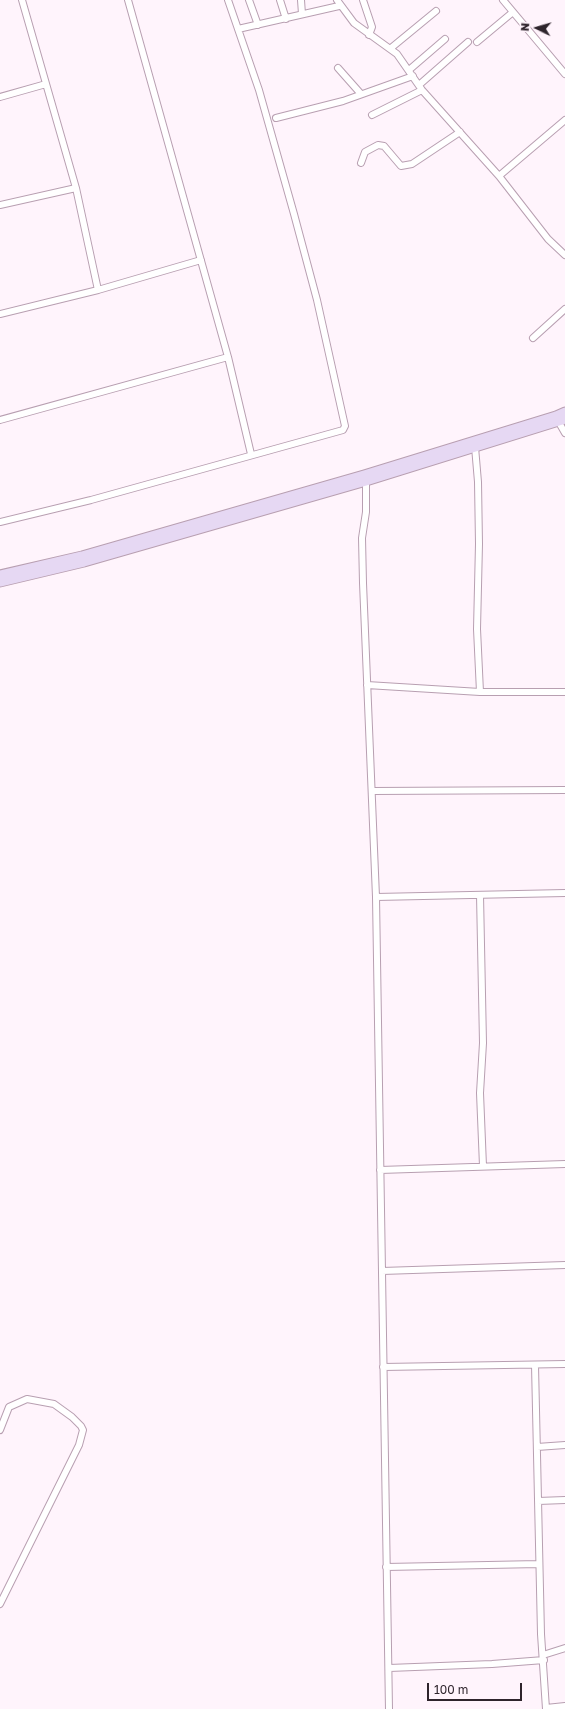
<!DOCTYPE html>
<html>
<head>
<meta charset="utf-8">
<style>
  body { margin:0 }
  #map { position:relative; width:565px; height:1709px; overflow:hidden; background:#fff4fc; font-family:"Golos Text",sans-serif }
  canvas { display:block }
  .north { position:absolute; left:517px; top:8px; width:40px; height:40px; -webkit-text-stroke:3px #fff4fc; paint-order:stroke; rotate:275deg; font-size:11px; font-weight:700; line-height:16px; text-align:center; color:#2e242c }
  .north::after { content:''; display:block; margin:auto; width:14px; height:18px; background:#2e242c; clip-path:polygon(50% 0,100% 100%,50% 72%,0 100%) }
  .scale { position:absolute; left:427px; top:1683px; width:95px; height:18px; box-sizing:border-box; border:2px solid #2e242c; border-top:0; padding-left:5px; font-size:12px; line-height:14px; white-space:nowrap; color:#2e242c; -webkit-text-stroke:3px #fff4fc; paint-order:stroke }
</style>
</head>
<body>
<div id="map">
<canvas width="565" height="1709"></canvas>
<div class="north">N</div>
<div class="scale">100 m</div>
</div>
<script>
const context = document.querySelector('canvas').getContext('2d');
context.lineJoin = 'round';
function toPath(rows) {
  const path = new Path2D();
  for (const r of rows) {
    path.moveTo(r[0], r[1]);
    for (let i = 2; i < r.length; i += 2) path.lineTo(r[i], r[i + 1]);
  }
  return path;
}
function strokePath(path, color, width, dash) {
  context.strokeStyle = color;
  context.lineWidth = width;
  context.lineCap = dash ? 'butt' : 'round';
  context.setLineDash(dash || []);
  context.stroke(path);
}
const street = toPath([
  [22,0,76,188,98,290],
  [128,0,228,357,251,454],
  [249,0,258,25],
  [280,0,286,19],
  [301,0,302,14],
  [337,0,354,23,397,54,422,90,499,176,548,239,565,255],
  [363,0,372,27,369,35],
  [503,0,565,74],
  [238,29,339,6],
  [477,42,513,12],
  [391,48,436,11],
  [338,68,361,94],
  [409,70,445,39],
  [419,85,468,42],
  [0,97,46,84],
  [372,115,422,90],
  [276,118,343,101,413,76],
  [361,163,365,152,378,145,384,146,401,166,412,164,460,132],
  [499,176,565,120],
  [0,205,76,188],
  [0,314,98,290,201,260],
  [533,338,565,309],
  [557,419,565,433],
  [0,420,228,357],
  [475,447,478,482,479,544,477,629,480,692],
  [366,479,366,512,362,538,363,583,376,897,389,1709],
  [0,522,91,500,343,430,345,426,317,300,294,214,259,90,228,0],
  [367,685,480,692,565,692],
  [372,791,565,790],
  [480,895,483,1043,480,1093,483,1166],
  [376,897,565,893],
  [380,1170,565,1164],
  [382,1271,565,1265],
  [535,1365,541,1634,546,1709],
  [383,1367,565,1364],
  [0,1430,9,1407,27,1399,54,1404,72,1417,81,1426,83,1430,79,1445,0,1604],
  [537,1447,565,1445],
  [538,1501,565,1500],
  [386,1567,539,1564],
  [543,1655,565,1648],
  [389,1668,492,1664,544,1660],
  [546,1708,565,1706]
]);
const secondary = toPath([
  [0,575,82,556,364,475,556,416,565,412],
  [0,582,84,562,366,481,565,419]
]);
strokePath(street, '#b89fb1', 8);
strokePath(secondary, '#b89fb1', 11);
strokePath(street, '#fff', 6);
strokePath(secondary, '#e6d8f3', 9);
</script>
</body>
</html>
